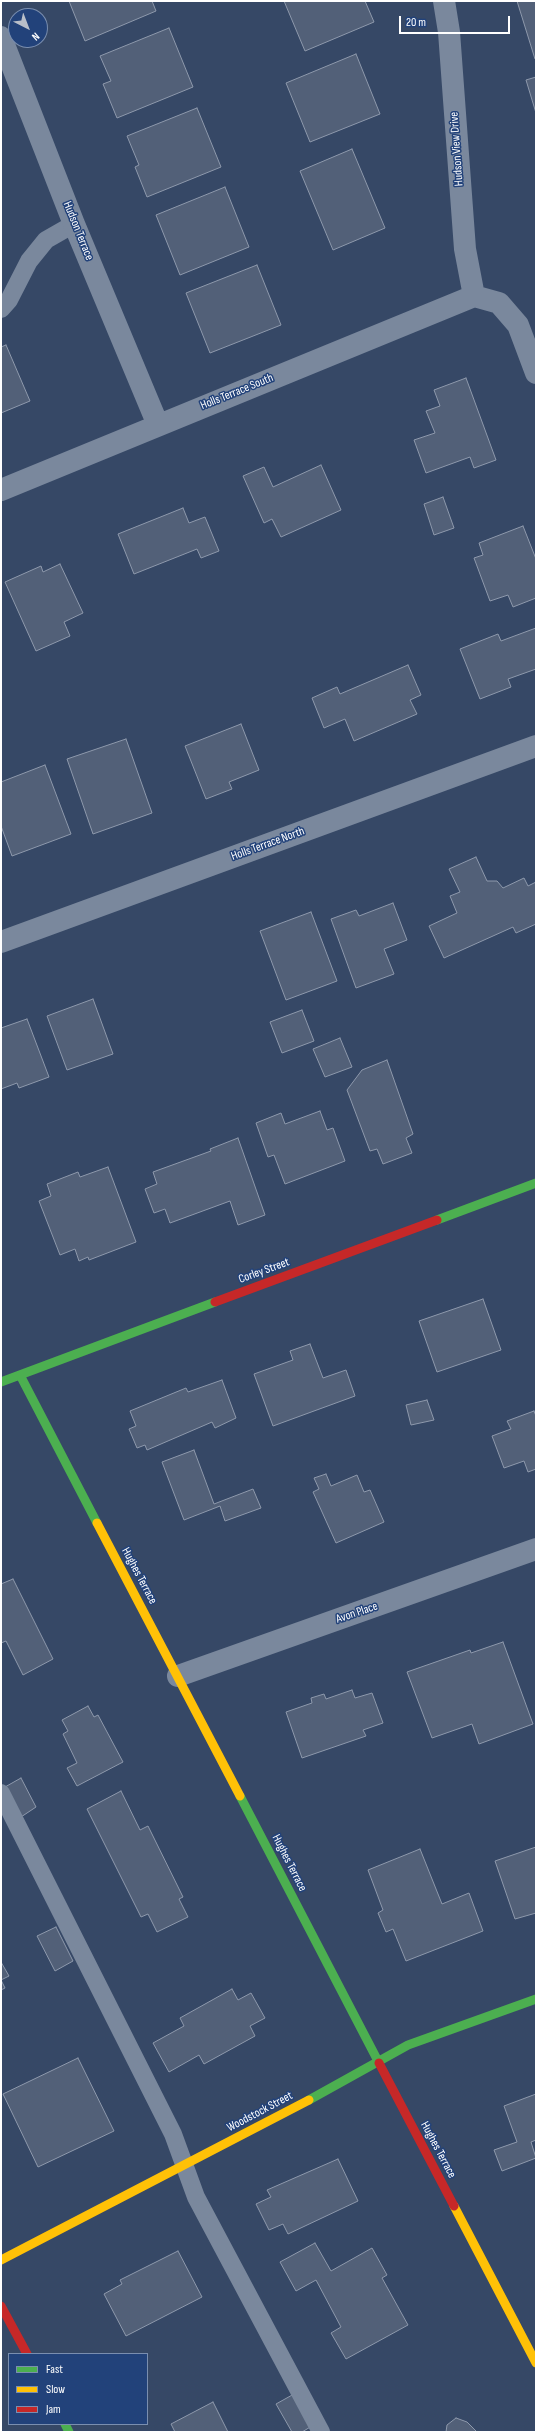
<!DOCTYPE html>
<html>
<head>
<meta charset="utf-8">
<style>
  body { margin:0 }
  #map { position:relative; width:537px; height:2433px; overflow:hidden; background:#364866; font-family:"Sofia Sans Condensed",sans-serif }
  canvas { display:block }
  .frame { position:absolute; inset:0; border:2px solid #fff; pointer-events:none }
  .legend { position:absolute; left:8px; top:2353px; width:140px; height:72px; box-sizing:border-box; background:#22427a; border:1px solid #7a8eaf; margin:0; padding:5px 7px; list-style:none; font-size:12px; color:#fff }
  .legend li { display:flex; align-items:center; gap:8px; height:20px }
  .legend b { width:20px; border:1px solid #7a8eaf }
  .north { position:absolute; left:8px; top:8px; width:40px; height:40px; box-sizing:border-box; background:#22427a; border:1px solid #7a8eaf; border-radius:50%; rotate:138deg; font-size:11px; font-weight:700; line-height:16px; text-align:center; color:#fff }
  .north::after { content:''; display:block; margin:auto; width:14px; height:18px; background:#b9bfc9; clip-path:polygon(50% 0,100% 100%,50% 72%,0 100%) }
  .scale { position:absolute; left:399px; top:16px; width:111px; height:18px; box-sizing:border-box; border:2px solid #fff; border-top:0; padding-left:5px; font-size:12px; line-height:14px; white-space:nowrap; color:#fff; -webkit-text-stroke:3px #22427a; paint-order:stroke }
</style>
</head>
<body>
<div id="map">
<canvas width="537" height="2433"></canvas>
<div class="frame"></div>
<ul class="legend">
<li><b style="height:5px;background:#4caf50"></b>Fast</li>
<li><b style="height:5px;background:#ffc107"></b>Slow</li>
<li><b style="height:5px;background:#c62828"></b>Jam</li>
</ul>
<div class="north">N</div>
<div class="scale">20 m</div>
</div>
<script>
const context = document.querySelector('canvas').getContext('2d');
context.lineJoin = 'round';
function fill(path, color) {
  context.fillStyle = color;
  context.fill(path, 'evenodd');
}
function toPath(rows) {
  const path = new Path2D();
  for (const r of rows) {
    path.moveTo(r[0], r[1]);
    for (let i = 2; i < r.length; i += 2) path.lineTo(r[i], r[i + 1]);
  }
  return path;
}
function strokePath(path, color, width, dash) {
  context.strokeStyle = color;
  context.lineWidth = width;
  context.lineCap = dash ? 'butt' : 'round';
  context.setLineDash(dash || []);
  context.stroke(path);
}
function drawText(font, color, halo, rows, align = 'center') {
  context.font = font + ' "Sofia Sans Condensed",sans-serif';
  context.lineWidth = 3;
  context.setLineDash([]);
  context.textBaseline = 'middle';
  context.strokeStyle = halo;
  context.fillStyle = color;
  for (const [text, x, y, turn = 0] of rows) {
    context.save();
    context.translate(x, y);
    context.rotate((+turn || 0) * Math.PI / 180);
    context.textAlign = isNaN(turn) ? turn : align;
    if (halo) context.strokeText(text, 0, 0);
    context.fillText(text, 0, 0);
    context.restore();
  }
}
const building = toPath([
  [69,1,152,1,156,11,85,41,69,1],
  [284,1,365,1,374,22,305,51,284,1],
  [517,1,536,1,536,59,535,59,517,1],
  [169,28,193,87,117,118,103,84,111,81,100,56,169,28],
  [356,54,380,114,310,142,286,83,356,54],
  [536,77,536,113,526,80,536,77],
  [197,108,221,167,147,197,135,167,139,165,127,136,197,108],
  [352,149,385,228,333,250,300,171,352,149],
  [225,187,249,247,180,275,156,215,225,187],
  [257,265,281,325,210,353,186,293,257,265],
  [6,345,30,401,1,413,1,347,6,345],
  [466,378,496,460,474,468,470,457,426,473,414,440,435,433,426,411,440,406,434,390,466,378],
  [321,465,341,510,281,537,272,519,264,523,243,476,264,467,273,487,321,465],
  [443,497,454,528,434,535,424,504,443,497],
  [183,508,189,523,205,517,219,551,201,558,197,549,134,574,118,534,183,508],
  [523,526,536,559,536,598,513,607,508,595,490,601,474,558,483,555,479,543,523,526],
  [60,564,83,613,64,622,70,636,36,651,5,582,41,566,43,572,60,564],
  [536,628,536,669,508,679,511,687,480,699,460,649,498,634,501,641,536,628],
  [408,665,421,695,410,700,417,714,354,741,345,719,324,728,312,698,337,687,340,694,408,665],
  [241,724,259,770,229,782,232,789,206,799,185,746,241,724],
  [126,739,152,813,93,834,67,759,126,739],
  [45,765,71,834,12,856,1,826,1,782,45,765],
  [476,857,487,881,497,881,503,888,524,878,528,886,536,882,536,924,516,933,513,927,444,958,429,926,457,913,450,896,460,892,449,869,476,857],
  [393,903,407,940,384,949,394,974,356,988,331,919,356,910,359,916,393,903],
  [311,912,337,981,286,1000,260,931,311,912],
  [93,999,113,1054,67,1070,47,1016,93,999],
  [302,1010,314,1041,282,1053,270,1022,302,1010],
  [27,1019,49,1077,19,1088,17,1083,1,1089,1,1028,27,1019],
  [340,1038,352,1067,325,1077,313,1049,340,1038],
  [387,1060,413,1134,406,1138,412,1153,383,1164,377,1149,370,1151,347,1090,362,1070,387,1060],
  [320,1111,327,1130,333,1128,345,1161,285,1184,274,1155,268,1157,256,1123,281,1113,285,1124,320,1111],
  [238,1138,265,1215,238,1225,230,1201,170,1223,165,1209,154,1213,145,1189,157,1184,153,1172,211,1151,210,1149,238,1138],
  [108,1167,136,1242,89,1260,88,1257,79,1261,75,1249,60,1255,39,1201,51,1196,47,1184,78,1172,80,1177,108,1167],
  [483,1299,501,1350,437,1372,419,1321,483,1299],
  [310,1344,323,1378,346,1370,355,1396,273,1426,254,1374,293,1360,290,1351,310,1344],
  [222,1380,236,1418,215,1428,212,1422,147,1450,145,1445,137,1448,129,1429,136,1426,130,1411,186,1388,188,1392,222,1380],
  [427,1400,434,1420,411,1425,406,1405,427,1400],
  [534,1411,536,1416,536,1469,528,1472,524,1461,504,1468,492,1436,511,1429,507,1421,534,1411],
  [194,1450,214,1504,253,1489,261,1508,225,1521,220,1506,184,1520,162,1462,194,1450],
  [326,1474,331,1486,357,1475,364,1492,370,1490,384,1522,336,1543,313,1492,319,1489,314,1478,326,1474],
  [13,1579,53,1659,23,1675,6,1641,1,1643,1,1584,13,1579],
  [503,1642,533,1724,479,1744,472,1724,432,1738,407,1672,470,1650,471,1653,503,1642],
  [352,1690,355,1698,372,1693,383,1723,363,1730,366,1736,302,1758,286,1712,312,1703,311,1698,324,1694,326,1699,352,1690],
  [88,1706,94,1717,98,1715,123,1762,77,1786,67,1768,77,1763,63,1734,68,1731,62,1720,88,1706],
  [21,1778,36,1807,21,1817,5,1787,21,1778],
  [121,1791,140,1830,148,1826,183,1897,179,1899,188,1917,157,1932,148,1914,141,1917,87,1809,121,1791],
  [536,1847,536,1913,515,1919,495,1861,536,1847],
  [420,1849,442,1904,469,1893,483,1931,406,1961,393,1929,386,1932,378,1913,383,1910,368,1870,420,1849],
  [56,1927,73,1961,55,1971,37,1936,56,1927],
  [1,1962,9,1976,1,1980,5,1988,1,1990,1,1962],
  [232,1989,238,2000,251,1993,265,2018,250,2026,255,2036,204,2064,199,2055,169,2072,153,2043,184,2026,180,2018,232,1989],
  [78,2058,114,2131,38,2167,3,2094,78,2058],
  [536,2094,536,2140,531,2142,536,2158,502,2171,494,2150,517,2142,504,2106,536,2094],
  [338,2159,358,2201,288,2234,283,2224,269,2230,256,2204,271,2197,267,2190,338,2159],
  [315,2243,331,2271,372,2248,387,2275,382,2278,408,2325,346,2359,331,2333,341,2327,316,2280,296,2291,280,2262,315,2243],
  [178,2251,202,2297,126,2336,104,2294,122,2284,120,2280,178,2251],
  [294,2394,312,2426,302,2432,292,2432,276,2404,294,2394],
  [213,2402,228,2432,175,2432,171,2424,213,2402],
  [456,2418,467,2422,477,2432,446,2432,447,2425,456,2418]
]);
const lane = toPath([
  [1,309,9,300,29,261,46,240,74,224],
  [1,1793,173,2134,196,2197,321,2432]
]);
const street = toPath([
  [444,1,449,32,465,249,474,296],
  [1,37,74,224,158,425],
  [474,296,499,303,518,325,536,373],
  [1,490,474,296],
  [1,942,536,746],
  [178,1676,536,1549]
]);
const fast = toPath([
  [437,1220,536,1183],
  [20,1375,97,1523],
  [1,1382,215,1302],
  [240,1796,379,2063],
  [309,2100,408,2045,536,1999],
  [65,2424,69,2432]
]);
const slow = toPath([
  [97,1523,240,1796],
  [454,2206,536,2363],
  [1,2260,309,2100]
]);
const jam = toPath([
  [215,1302,437,1220],
  [379,2063,454,2206],
  [1,2306,27,2354]
]);
const streetNames = [
  ["Hudson View Drive",457,149,-94],
  ["Hudson Terrace",78,231,68],
  ["Holls Terrace South",237,392,-22],
  ["Holls Terrace North",268,844,-20],
  ["Corley Street",264,1271,-20],
  ["Hughes Terrace",139,1576,62],
  ["Avon Place",357,1613,-19],
  ["Hughes Terrace",289,1863,63],
  ["Woodstock Street",260,2112,-28],
  ["Hughes Terrace",438,2150,62]
];
fill(building, '#526078');
strokePath(building, '#8e99ac', 1);
strokePath(lane, '#7a889d', 18);
strokePath(street, '#7a889d', 22);
strokePath(fast, '#4caf50', 9);
strokePath(slow, '#ffc107', 9);
strokePath(jam, '#c62828', 9);
drawText('12px', '#fff', '#22427a', streetNames);
</script>
</body>
</html>
